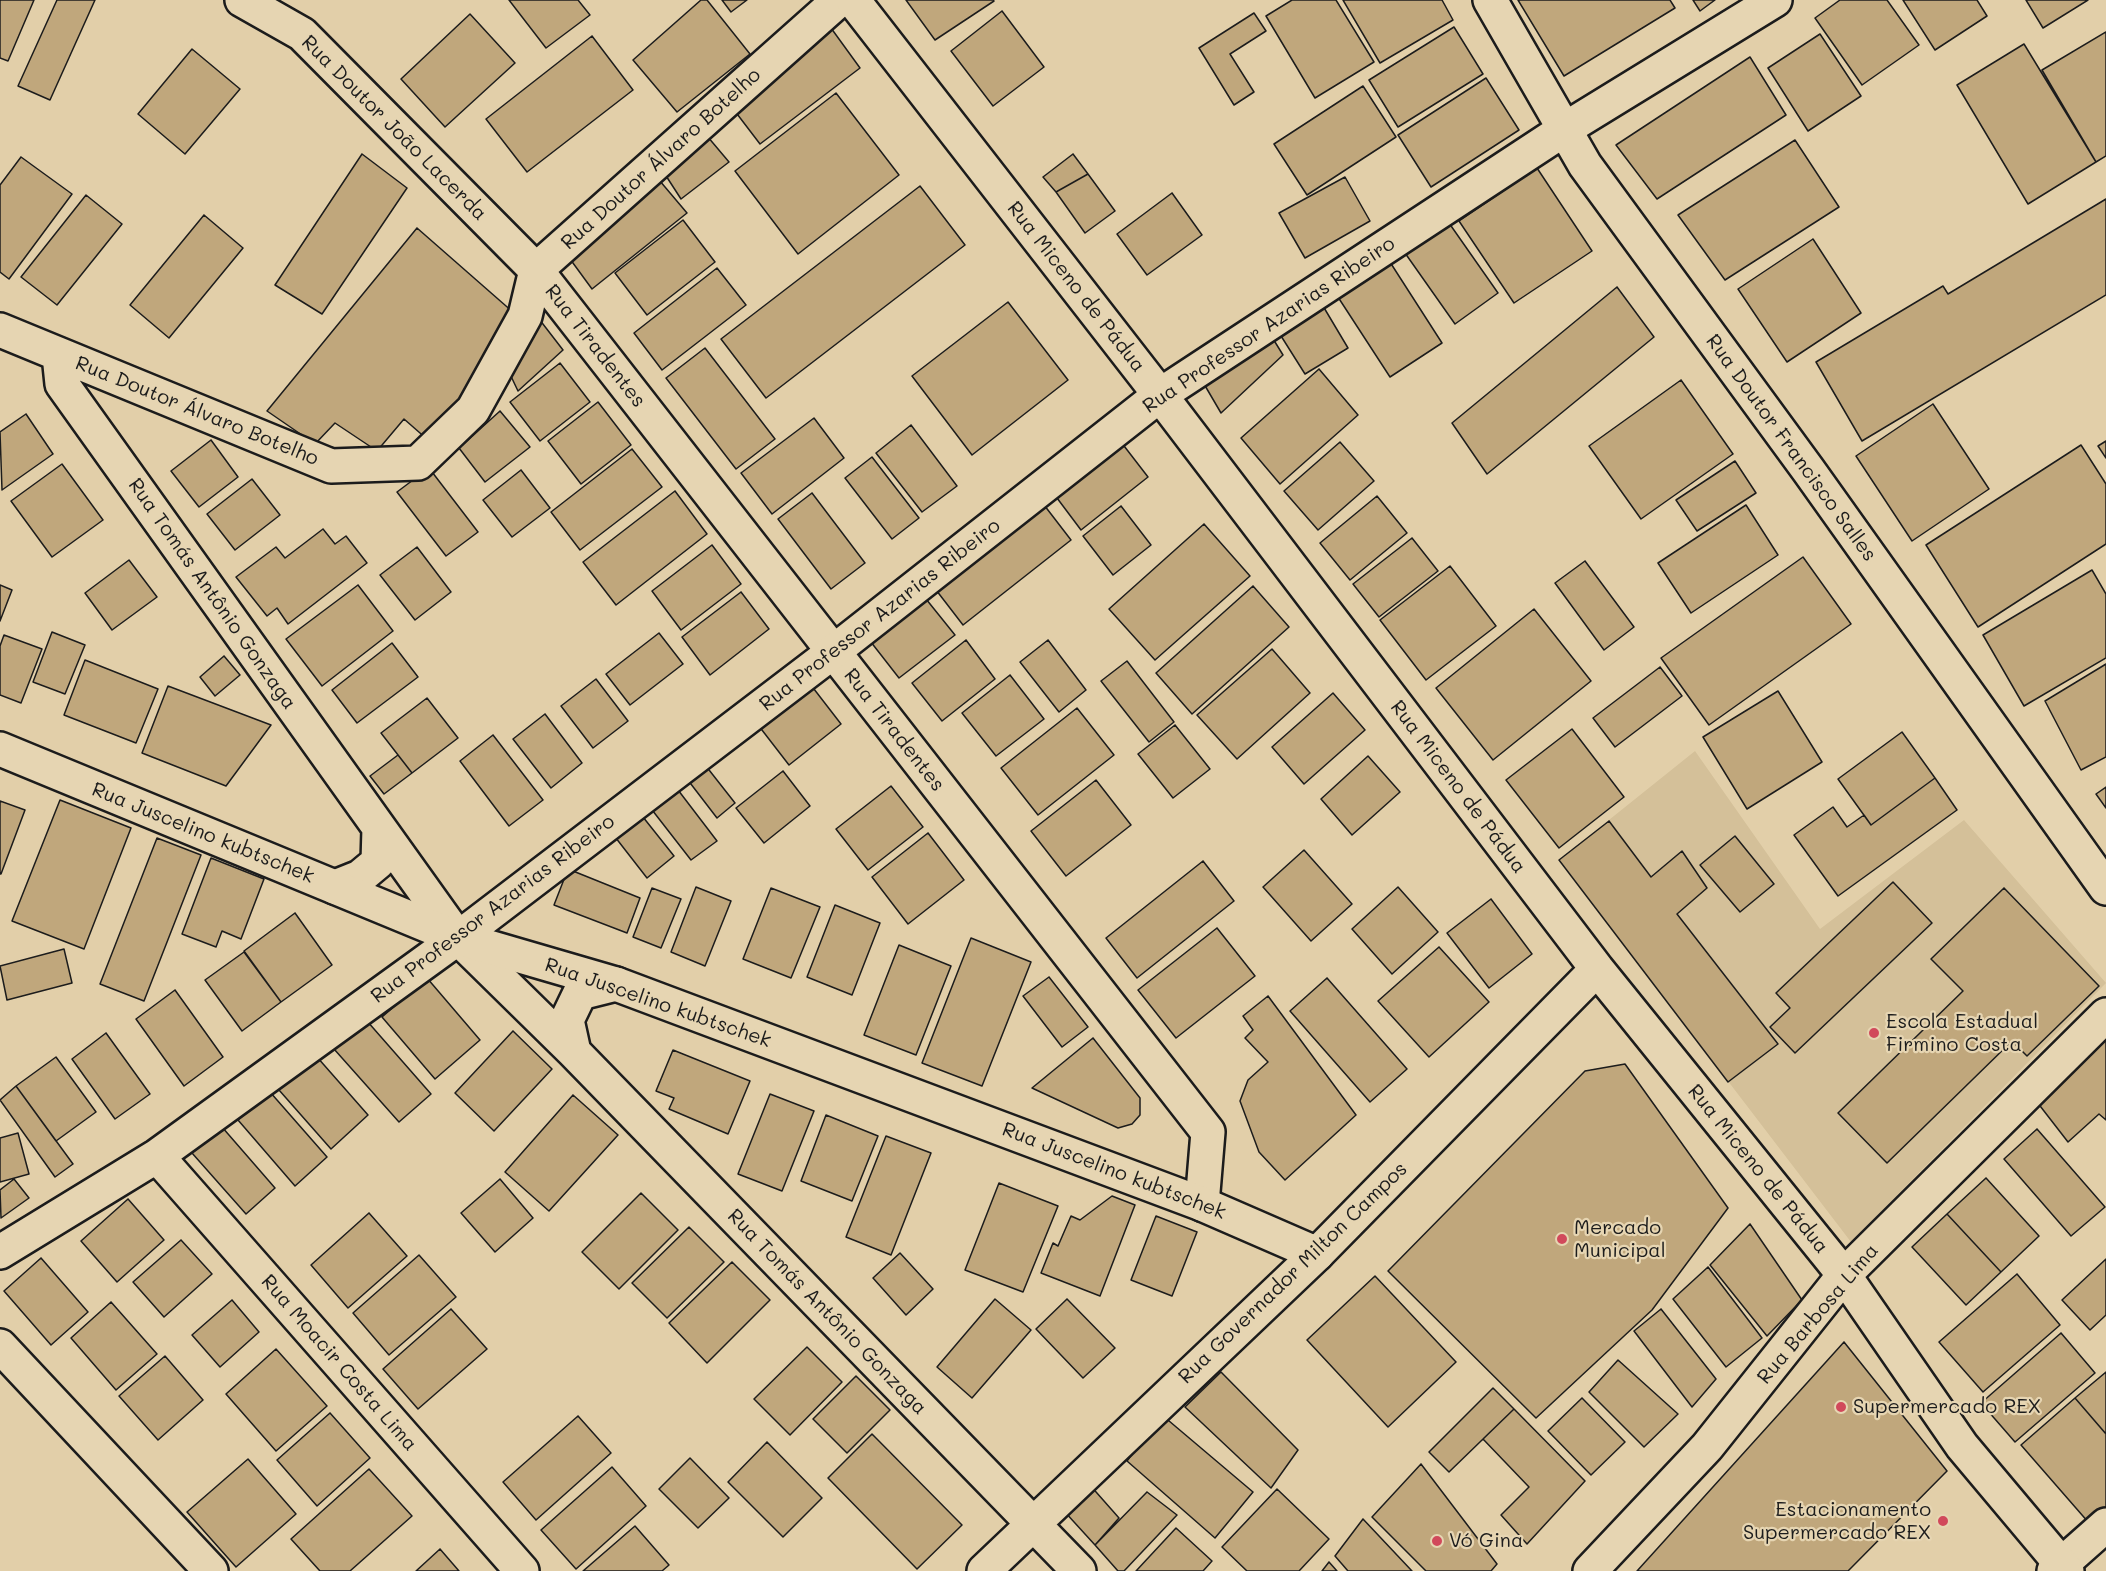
<!DOCTYPE html>
<html>
<head>
<meta charset="utf-8">
<style>
  body { margin:0 }
  canvas { display:block; background:#e2cfa9 }
</style>
</head>
<body>
<canvas width="2106" height="1571"></canvas>
<script>
const context = document.querySelector('canvas').getContext('2d');
context.lineJoin = 'round';
function fill(path, color) {
  context.fillStyle = color;
  context.fill(path, 'evenodd');
}
function toPath(rows) {
  const path = new Path2D();
  for (const r of rows) {
    path.moveTo(r[0], r[1]);
    for (let i = 2; i < r.length; i += 2) path.lineTo(r[i], r[i + 1]);
  }
  return path;
}
function strokePath(path, color, width, dash) {
  context.strokeStyle = color;
  context.lineWidth = width;
  context.lineCap = dash ? 'butt' : 'round';
  context.setLineDash(dash || []);
  context.stroke(path);
}
function drawText(font, color, halo, rows, align = 'center') {
  context.font = font + ' Mali,sans-serif';
  context.lineWidth = 4.5;
  context.setLineDash([]);
  context.textBaseline = 'middle';
  context.strokeStyle = halo;
  context.fillStyle = color;
  for (const [text, x, y, turn = 0] of rows) {
    context.save();
    context.translate(x, y);
    context.rotate((+turn || 0) * Math.PI / 180);
    context.textAlign = isNaN(turn) ? turn : align;
    if (halo) context.strokeText(text, 0, 0);
    context.fillText(text, 0, 0);
    context.restore();
  }
}
const built = toPath([
  [1695,751,1820,929,1964,820,2106,983,1851,1242,1559,860]
]);
const building = toPath([
  [0,0,34,0,8,61,0,58,0,0],
  [57,0,95,0,50,100,18,86,57,0],
  [509,0,578,0,590,15,546,48,509,0],
  [701,0,707,0,750,54,677,112,633,60,701,0],
  [722,0,747,0,731,12,722,0],
  [906,0,993,0,994,1,935,40,906,0],
  [1292,0,1336,0,1374,62,1315,98,1266,16,1292,0],
  [1343,0,1442,0,1453,20,1380,63,1343,0],
  [1518,0,1670,0,1675,8,1564,76,1518,0],
  [1693,0,1715,0,1700,11,1693,0],
  [1840,0,1887,0,1919,45,1862,85,1815,18,1840,0],
  [1903,0,1977,0,1987,16,1935,50,1903,0],
  [2026,0,2088,0,2043,28,2026,0],
  [1002,11,1044,67,993,106,951,51,1002,11],
  [1254,13,1266,31,1230,54,1254,92,1234,105,1199,48,1254,13],
  [470,14,515,63,445,127,401,79,470,14],
  [1454,27,1483,74,1398,127,1369,80,1454,27],
  [831,28,860,68,760,144,731,106,831,28],
  [2106,32,2106,156,2096,162,2042,70,2106,32],
  [1820,34,1861,96,1808,131,1768,68,1820,34],
  [592,36,633,90,527,172,486,119,592,36],
  [2024,44,2096,162,2028,204,1957,85,2024,44],
  [192,49,240,89,185,154,138,114,192,49],
  [1750,57,1786,115,1657,199,1616,145,1750,57],
  [1486,78,1519,130,1431,187,1398,135,1486,78],
  [1363,86,1396,137,1307,195,1274,144,1363,86],
  [836,93,899,175,798,254,735,171,836,93],
  [702,130,729,162,681,199,659,165,702,130],
  [1795,140,1839,207,1725,280,1678,215,1795,140],
  [362,154,407,188,322,314,275,285,362,154],
  [1073,154,1088,174,1056,192,1043,177,1073,154],
  [21,157,72,194,9,279,0,272,0,185,21,157],
  [1537,168,1592,251,1514,303,1459,221,1537,168],
  [654,174,687,213,592,289,562,248,654,174],
  [1088,174,1115,211,1085,233,1056,192,1088,174],
  [1345,177,1370,221,1305,258,1279,213,1345,177],
  [920,186,965,245,766,398,721,339,920,186],
  [1172,193,1202,235,1147,275,1117,234,1172,193],
  [86,195,122,224,57,305,21,277,86,195],
  [2106,199,2106,295,1862,441,1816,362,1943,286,1948,294,2106,199],
  [204,215,243,248,169,338,130,305,204,215],
  [683,220,715,262,647,315,615,273,683,220],
  [1449,223,1498,293,1455,324,1405,253,1449,223],
  [417,228,514,313,476,379,428,440,404,419,377,451,335,423,315,444,267,411,417,228],
  [1813,239,1861,313,1787,362,1738,289,1813,239],
  [1388,259,1442,343,1390,377,1336,294,1388,259],
  [717,268,746,305,662,370,634,333,717,268],
  [1617,287,1654,337,1487,474,1452,423,1617,287],
  [1320,301,1348,348,1305,374,1276,328,1320,301],
  [1008,302,1068,380,972,455,912,376,1008,302],
  [536,315,563,350,518,391,508,370,536,315],
  [1267,329,1283,355,1221,413,1197,372,1267,329],
  [705,348,775,439,736,469,666,378,705,348],
  [560,363,590,402,540,441,510,402,560,363],
  [1319,369,1358,415,1280,484,1241,438,1319,369],
  [1681,380,1733,454,1641,519,1589,446,1681,380],
  [598,402,631,445,581,484,548,441,598,402],
  [1933,404,1989,489,1912,541,1856,456,1933,404],
  [500,411,530,447,485,482,459,448,500,411],
  [26,414,53,454,2,490,0,432,26,414],
  [814,418,844,458,772,514,741,473,814,418],
  [911,425,957,486,922,512,876,453,911,425],
  [211,440,238,477,199,507,171,471,211,440],
  [2106,441,2106,458,2098,446,2106,441],
  [1121,442,1148,477,1081,530,1054,494,1121,442],
  [1340,442,1374,481,1318,530,1284,491,1340,442],
  [2081,445,2106,484,2106,544,1978,627,1926,545,2081,445],
  [632,449,662,487,580,550,551,512,632,449],
  [872,457,919,518,892,539,845,478,872,457],
  [1735,461,1756,493,1697,531,1676,500,1735,461],
  [62,464,103,520,52,557,11,501,62,464],
  [429,468,478,532,446,556,397,492,429,468],
  [521,470,550,508,512,537,483,500,521,470],
  [252,479,280,515,235,550,207,514,252,479],
  [675,491,707,534,616,605,583,562,675,491],
  [812,493,865,563,831,589,778,519,812,493],
  [1377,496,1407,533,1350,580,1320,543,1377,496],
  [1041,501,1071,540,963,625,933,586,1041,501],
  [1746,505,1778,555,1691,613,1658,563,1746,505],
  [1121,506,1151,545,1113,575,1083,536,1121,506],
  [1204,524,1250,576,1155,660,1109,609,1204,524],
  [323,529,335,544,346,536,367,563,288,624,277,608,267,616,236,577,276,547,285,558,323,529],
  [1412,538,1438,571,1379,617,1353,584,1412,538],
  [712,545,741,584,681,630,652,591,712,545],
  [417,547,451,592,415,620,380,575,417,547],
  [1803,557,1851,624,1709,725,1661,658,1803,557],
  [129,560,157,597,112,630,85,593,129,560],
  [1585,561,1634,627,1604,650,1555,583,1585,561],
  [1450,566,1496,626,1426,680,1380,620,1450,566],
  [2092,570,2106,594,2106,658,2024,706,1983,635,2092,570],
  [0,585,12,590,0,621,0,585],
  [358,585,393,631,322,686,286,639,358,585],
  [1253,586,1289,627,1192,714,1156,673,1253,586],
  [741,592,769,629,710,675,682,637,741,592],
  [922,594,955,635,899,678,867,637,922,594],
  [1534,609,1591,681,1493,760,1436,688,1534,609],
  [52,632,85,645,65,694,33,682,52,632],
  [659,633,683,664,630,705,606,674,659,633],
  [4,635,42,649,21,703,0,695,0,646,4,635],
  [966,640,995,679,942,721,912,683,966,640],
  [1048,640,1086,690,1059,712,1020,662,1048,640],
  [392,643,418,677,357,723,332,690,392,643],
  [1272,649,1310,693,1237,759,1197,715,1272,649],
  [224,656,240,675,215,696,200,677,224,656],
  [85,660,158,689,136,743,64,715,85,660],
  [1127,661,1174,722,1149,742,1101,681,1127,661],
  [2106,664,2106,757,2081,770,2045,701,2106,664],
  [1660,667,1682,696,1615,747,1593,718,1660,667],
  [1010,675,1044,719,996,756,962,713,1010,675],
  [596,679,628,721,593,748,561,706,596,679],
  [807,680,841,724,789,765,755,721,807,680],
  [168,686,271,725,226,786,142,753,168,686],
  [1778,691,1822,762,1747,809,1703,737,1778,691],
  [1333,693,1365,730,1304,784,1272,747,1333,693],
  [427,698,458,738,412,773,381,733,427,698],
  [1077,708,1114,755,1038,815,1001,768,1077,708],
  [545,714,582,763,551,788,513,739,545,714],
  [1175,725,1210,769,1173,798,1138,754,1175,725],
  [1572,729,1624,797,1559,848,1506,780,1572,729],
  [1902,732,1935,778,1871,825,1838,779,1902,732],
  [493,735,543,800,509,826,460,761,493,735],
  [398,755,412,773,384,794,370,776,398,755],
  [1368,756,1400,792,1352,835,1321,799,1368,756],
  [702,761,735,803,717,818,684,775,702,761],
  [783,771,810,806,764,843,736,808,783,771],
  [1935,778,1957,810,1838,896,1794,835,1833,807,1847,827,1864,815,1871,825,1935,778],
  [1096,780,1131,825,1066,876,1031,831,1096,780],
  [675,786,717,841,691,860,649,806,675,786],
  [891,786,923,827,868,870,836,829,891,786],
  [2106,787,2106,808,2096,794,2106,787],
  [60,800,131,828,84,949,12,921,60,800],
  [0,801,25,810,1,874,0,874,0,801],
  [639,812,674,856,647,878,612,833,639,812],
  [1609,821,1651,877,1682,851,1707,888,1677,914,1778,1044,1728,1082,1559,860,1609,821],
  [928,833,964,880,908,924,872,877,928,833],
  [1735,836,1774,884,1740,912,1700,865,1735,836],
  [157,838,201,855,144,1001,100,984,157,838],
  [1304,850,1352,904,1311,941,1263,887,1304,850],
  [211,858,264,879,241,939,222,931,216,947,182,934,211,858],
  [1203,861,1234,901,1137,978,1106,938,1203,861],
  [568,869,640,898,627,933,554,905,568,869],
  [1893,882,1932,923,1795,1053,1770,1027,1790,1008,1776,993,1893,882],
  [696,887,731,901,705,966,671,952,696,887],
  [1398,887,1438,932,1392,974,1352,929,1398,887],
  [652,888,681,899,661,948,633,937,652,888],
  [771,888,820,907,791,978,743,959,771,888],
  [2004,888,2099,986,2027,1056,2012,1041,1887,1163,1838,1113,1963,991,1931,959,2004,888],
  [1491,899,1532,954,1489,988,1447,933,1491,899],
  [835,905,880,923,852,995,807,977,835,905],
  [295,913,332,965,281,1002,244,951,295,913],
  [1217,928,1255,976,1176,1038,1138,990,1217,928],
  [971,938,1031,962,982,1086,922,1063,971,938],
  [899,945,951,966,916,1055,864,1035,899,945],
  [1439,947,1489,1002,1429,1057,1378,1001,1439,947],
  [64,949,72,983,7,1000,0,966,64,949],
  [244,952,281,1002,242,1031,205,980,244,952],
  [1049,977,1088,1027,1062,1047,1023,996,1049,977],
  [427,978,480,1040,435,1079,382,1017,427,978],
  [1327,978,1407,1069,1370,1102,1290,1011,1327,978],
  [175,990,223,1057,184,1086,136,1019,175,990],
  [1268,996,1356,1115,1285,1180,1259,1152,1240,1101,1248,1080,1268,1062,1245,1038,1253,1030,1243,1016,1268,996],
  [367,1021,431,1094,399,1122,334,1049,367,1021],
  [513,1031,552,1069,494,1131,455,1093,513,1031],
  [106,1033,150,1094,115,1119,72,1059,106,1033],
  [2106,1034,2106,1120,2099,1114,2068,1142,2037,1102,2106,1034],
  [1093,1038,1140,1098,1140,1115,1132,1124,1118,1128,1032,1088,1093,1038],
  [673,1050,750,1081,728,1134,669,1109,674,1098,656,1091,673,1050],
  [56,1057,96,1112,56,1141,16,1086,56,1057],
  [317,1057,368,1115,331,1149,279,1090,317,1057],
  [1625,1064,1728,1208,1652,1310,1536,1418,1388,1271,1585,1071,1625,1064],
  [16,1086,73,1164,55,1177,0,1100,16,1086],
  [270,1092,327,1157,295,1186,238,1120,270,1092],
  [770,1094,814,1111,782,1191,738,1174,770,1094],
  [573,1095,618,1135,549,1211,505,1172,573,1095],
  [826,1115,878,1136,852,1201,801,1181,826,1115],
  [222,1127,275,1188,246,1214,192,1153,222,1127],
  [2037,1129,2105,1207,2071,1236,2004,1159,2037,1129],
  [18,1133,29,1174,0,1182,0,1138,18,1133],
  [886,1136,931,1153,891,1255,846,1237,886,1136],
  [1986,1178,2039,1236,2001,1272,1947,1214,1986,1178],
  [14,1179,29,1198,1,1218,0,1190,14,1179],
  [500,1179,533,1218,495,1252,461,1213,500,1179],
  [999,1183,1058,1206,1023,1292,965,1270,999,1183],
  [641,1193,678,1230,619,1289,582,1252,641,1193],
  [1112,1196,1135,1205,1100,1296,1041,1273,1053,1243,1058,1246,1071,1216,1080,1220,1112,1196],
  [128,1199,164,1240,117,1282,81,1241,128,1199],
  [369,1213,407,1256,348,1308,311,1265,369,1213],
  [1947,1214,2001,1272,1966,1305,1912,1247,1947,1214],
  [1156,1216,1197,1232,1172,1296,1131,1280,1156,1216],
  [1750,1224,1802,1300,1767,1336,1710,1265,1750,1224],
  [689,1227,724,1262,667,1318,632,1283,689,1227],
  [181,1240,212,1274,164,1317,133,1282,181,1240],
  [900,1253,933,1289,906,1315,873,1278,900,1253],
  [419,1255,456,1297,389,1355,353,1313,419,1255],
  [41,1258,88,1312,51,1345,4,1291,41,1258],
  [2106,1259,2106,1315,2090,1330,2062,1300,2106,1259],
  [732,1262,770,1300,707,1363,669,1323,732,1262],
  [1708,1267,1762,1338,1726,1367,1673,1299,1708,1267],
  [2017,1274,2060,1325,1983,1392,1939,1342,2017,1274],
  [1375,1276,1456,1362,1388,1427,1307,1340,1375,1276],
  [995,1299,1031,1330,972,1398,937,1367,995,1299],
  [1067,1299,1115,1348,1083,1378,1036,1329,1067,1299],
  [232,1300,259,1332,220,1367,192,1335,232,1300],
  [111,1302,157,1354,116,1390,71,1338,111,1302],
  [451,1309,487,1349,418,1409,383,1369,451,1309],
  [1661,1309,1716,1379,1692,1407,1634,1331,1661,1309],
  [2061,1333,2095,1373,2015,1442,1981,1403,2061,1333],
  [1844,1342,1947,1471,1848,1571,1637,1571,1844,1342],
  [807,1347,842,1382,790,1435,754,1399,807,1347],
  [276,1349,327,1406,276,1451,226,1394,276,1349],
  [165,1356,203,1400,158,1440,119,1396,165,1356],
  [1618,1360,1678,1414,1644,1447,1589,1392,1618,1360],
  [1221,1372,1298,1450,1271,1488,1185,1407,1221,1372],
  [2106,1372,2106,1434,2075,1398,2106,1372],
  [856,1376,890,1410,847,1453,813,1419,856,1376],
  [1493,1388,1514,1409,1449,1472,1429,1452,1493,1388],
  [1582,1398,1625,1442,1591,1475,1548,1431,1582,1398],
  [2075,1398,2106,1434,2106,1508,2089,1523,2021,1445,2075,1398],
  [1514,1409,1585,1481,1527,1544,1501,1515,1529,1487,1483,1439,1514,1409],
  [330,1413,370,1458,317,1506,277,1460,330,1413],
  [1162,1415,1253,1492,1215,1538,1127,1461,1162,1415],
  [578,1416,611,1453,536,1520,503,1482,578,1416],
  [872,1434,962,1525,917,1569,828,1478,872,1434],
  [767,1442,822,1498,783,1537,728,1482,767,1442],
  [690,1458,729,1498,698,1528,659,1489,690,1458],
  [248,1459,296,1514,236,1567,187,1512,248,1459],
  [1421,1464,1497,1564,1491,1571,1426,1571,1372,1517,1421,1464],
  [612,1467,646,1506,576,1569,541,1530,612,1467],
  [369,1469,412,1516,350,1571,320,1571,291,1539,369,1469],
  [1089,1484,1119,1518,1095,1545,1064,1511,1089,1484],
  [1277,1489,1329,1539,1299,1571,1247,1571,1222,1547,1277,1489],
  [1147,1492,1177,1515,1124,1571,1118,1571,1095,1545,1147,1492],
  [1363,1519,1412,1571,1348,1571,1335,1556,1363,1519],
  [635,1526,669,1565,662,1571,583,1571,635,1526],
  [1176,1528,1212,1561,1203,1571,1136,1571,1176,1528],
  [440,1549,459,1571,416,1571,440,1549],
  [1329,1562,1337,1571,1322,1571,1329,1562]
]);
const minor = toPath([
  [242,0,302,34,536,270,1208,1132,1202,1204],
  [0,330,331,466,418,463,473,410,525,316,536,270,839,0],
  [59,355,62,384,458,938,574,1052,1079,1571],
  [335,887,360,877,378,862,379,828],
  [574,1052,567,1020,580,993,616,984],
  [157,1156,522,1571],
  [0,1252,157,1156,458,938],
  [0,1346,211,1571],
  [984,1571,1317,1254],
  [1590,1571,1707,1447,1844,1275,2106,1015],
  [2054,1571,2106,1525]
]);
const secondary = toPath([
  [853,0,1160,395,1597,969,1844,1275,1962,1446,2067,1571],
  [1490,0,1585,165,1809,471,2106,888],
  [0,749,458,938,616,984,1202,1204,1317,1254,1597,969],
  [458,938,833,652,1160,395,1565,129,1775,0]
]);
const markers = [
  [1874,1033,6,"#d1495b"],
  [1562,1239,6,"#d1495b"],
  [1841,1407,6,"#d1495b"],
  [1943,1521,6,"#d1495b"],
  [1437,1541,6,"#d1495b"]
];
const streetNames = [
  ["Rua Doutor João Lacerda",394,128,45],
  ["Rua Doutor Álvaro Botelho",661,159,-42],
  ["Rua Miceno de Pádua",1076,287,52],
  ["Rua Professor Azarias Ribeiro",1269,325,-34],
  ["Rua Tiradentes",595,346,52],
  ["Rua Doutor Álvaro Botelho",197,411,22],
  ["Rua Doutor Francisco Salles",1791,448,54],
  ["Rua Tomás Antônio Gonzaga",212,594,55],
  ["Rua Professor Azarias Ribeiro",880,615,-38],
  ["Rua Tiradentes",894,730,52],
  ["Rua Miceno de Pádua",1458,787,53],
  ["Rua Juscelino kubtschek",203,833,22],
  ["Rua Professor Azarias Ribeiro",493,909,-37],
  ["Rua Juscelino kubtschek",658,1003,19],
  ["Rua Miceno de Pádua",1758,1169,51],
  ["Rua Juscelino kubtschek",1114,1171,21],
  ["Rua Governador Milton Campos",1293,1273,-44],
  ["Rua Tomás Antônio Gonzaga",827,1312,46],
  ["Rua Barbosa Lima",1818,1314,-50],
  ["Rua Moacir Costa Lima",339,1363,49]
];
const poiNames = [
  ["Escola Estadual",1886,1022],
  ["Firmino Costa",1886,1045],
  ["Mercado",1574,1228],
  ["Municipal",1574,1251],
  ["Supermercado REX",1853,1407],
  ["Estacionamento",1931,1510,"right"],
  ["Supermercado REX",1931,1533,"right"],
  ["Vó Gina",1449,1541]
];
fill(built, '#d4c099');
fill(building, '#c0a77c');
strokePath(building, '#1c1c1c', 1.5);
strokePath(minor, '#1c1c1c', 38);
strokePath(secondary, '#1c1c1c', 38);
strokePath(minor, '#e6d5b2', 33);
strokePath(secondary, '#e6d5b2', 33);
for (const [x, y, r, color] of markers) {
  const dot = new Path2D();
  dot.arc(x, y, r, 0, 2 * Math.PI);
  context.fillStyle = color;
  context.fill(dot);
  strokePath(dot, '#e6d5b2', 2);
}
drawText('20px', '#1c1c1c', '#e6d5b2', streetNames);
drawText('20px', '#1c1c1c', '#e6d5b2', poiNames, 'left');
</script>
</body>
</html>
